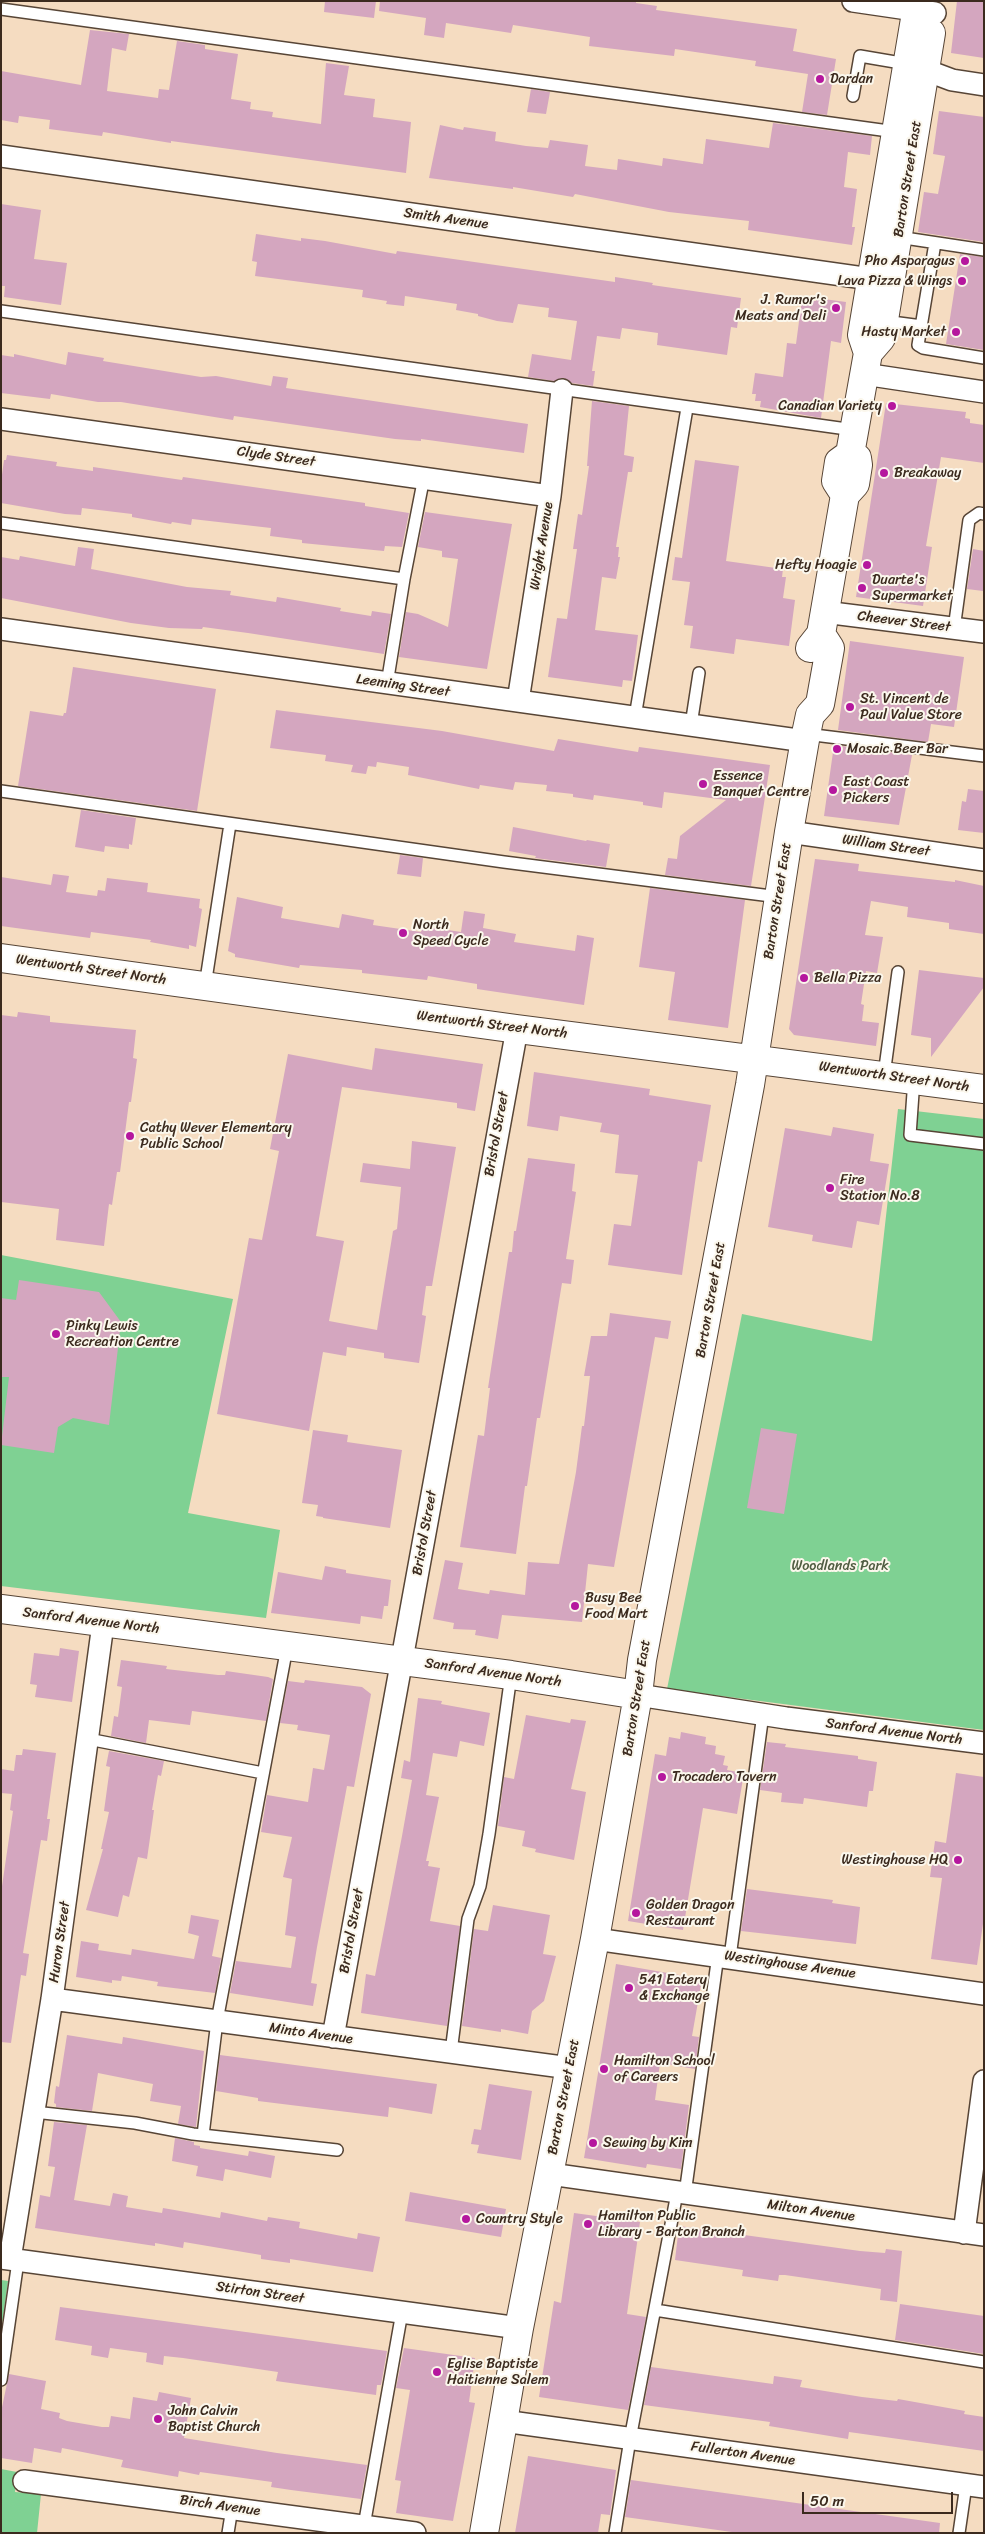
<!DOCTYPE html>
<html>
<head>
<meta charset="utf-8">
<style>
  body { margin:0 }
  #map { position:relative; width:985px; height:2534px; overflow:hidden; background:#f5dcc1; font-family:Sriracha,sans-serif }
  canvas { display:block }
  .frame { position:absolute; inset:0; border:2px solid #3b2a1e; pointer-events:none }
  .scale { position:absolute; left:802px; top:2492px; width:151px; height:22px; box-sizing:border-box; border:2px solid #3b2a1e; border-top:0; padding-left:6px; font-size:15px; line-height:18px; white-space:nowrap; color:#3b2a1e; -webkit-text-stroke:4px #fbf7ec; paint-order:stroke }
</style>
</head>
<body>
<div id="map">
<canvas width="985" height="2534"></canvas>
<div class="frame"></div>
<div class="scale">50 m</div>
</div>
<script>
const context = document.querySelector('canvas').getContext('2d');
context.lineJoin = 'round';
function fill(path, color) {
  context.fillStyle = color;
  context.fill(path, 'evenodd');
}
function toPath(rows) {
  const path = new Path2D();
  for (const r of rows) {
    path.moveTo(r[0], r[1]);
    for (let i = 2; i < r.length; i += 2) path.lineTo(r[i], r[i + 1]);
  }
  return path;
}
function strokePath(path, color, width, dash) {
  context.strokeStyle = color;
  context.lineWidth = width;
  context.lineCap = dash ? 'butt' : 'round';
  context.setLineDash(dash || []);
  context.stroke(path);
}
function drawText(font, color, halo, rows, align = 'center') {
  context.font = font + ' Sriracha,sans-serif';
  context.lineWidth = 4;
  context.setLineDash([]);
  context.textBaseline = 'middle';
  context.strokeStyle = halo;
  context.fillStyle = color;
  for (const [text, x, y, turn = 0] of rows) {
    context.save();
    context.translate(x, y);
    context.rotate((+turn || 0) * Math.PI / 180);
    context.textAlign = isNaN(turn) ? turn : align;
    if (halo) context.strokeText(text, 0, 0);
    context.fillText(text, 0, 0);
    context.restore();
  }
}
const green = toPath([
  [898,1109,984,1119,984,1730,667,1689,742,1314,872,1341],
  [1,1255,233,1299,188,1513,280,1530,266,1618,1,1586],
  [1,2280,8,2281,1,2332],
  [1,2469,17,2472,15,2492,41,2494,37,2533,1,2533]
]);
const building = toPath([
  [325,1,376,1,374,18,324,12],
  [380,1,636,1,636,3,657,6,656,10,797,29,793,51,836,59,827,115,802,112,808,74,755,66,756,61,675,49,674,56,589,46,590,37,513,25,511,33,446,23,444,38,424,35,426,18,379,11],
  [957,1,984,1,984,58,951,53],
  [90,30,129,34,126,51,112,48,107,91,158,98,159,89,169,90,177,41,205,45,205,49,238,54,231,99,251,102,250,109,273,112,272,117,321,124,326,63,349,66,344,95,375,99,373,117,411,122,406,173,171,141,171,143,103,132,102,136,49,129,50,120,19,116,18,123,1,120,1,71,81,85],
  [531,89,550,92,546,114,527,112],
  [939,111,984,117,984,242,918,232,924,192,938,194,945,156,933,154],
  [773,123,872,136,870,155,848,152,844,187,857,189,852,227,855,227,852,245,748,230,749,221,669,212,575,194,573,197,513,187,513,189,429,178,440,125,463,130,464,127,496,132,495,141,526,146,548,148,550,140,588,145,585,166,617,170,618,159,662,166,663,158,703,164,706,139,769,148],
  [1,204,41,210,34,259,67,263,61,305,4,297,5,286,1,286],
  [256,234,301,241,301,238,325,241,396,254,397,251,615,282,615,277,653,283,652,285,741,298,737,328,731,327,727,355,657,345,658,333,622,328,620,339,597,336,592,371,595,371,593,386,572,383,564,378,554,381,528,377,532,354,571,360,577,321,548,317,549,308,518,304,513,323,497,321,478,316,478,314,456,310,457,304,405,296,404,306,386,304,387,301,362,297,363,290,255,276,257,262,252,261],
  [960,254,984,257,984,350,946,344],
  [816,298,846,302,841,343,831,341,821,418,760,407,761,401,755,401,756,394,752,394,755,373,783,377,787,343,796,344,802,299,816,301],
  [68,352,104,358,103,361,201,377,216,376,271,386,273,376,288,378,286,388,528,424,524,453,421,439,421,441,395,439,234,416,233,420,121,402,98,402,51,394,50,399,1,393,1,355,14,357,14,354,66,365],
  [592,401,629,406,624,455,634,457,632,472,628,472,616,547,619,547,618,557,620,557,616,579,602,577,595,630,638,635,632,681,623,680,622,687,548,677,557,618,567,619,577,549,573,549,578,514,582,515,589,466,587,466],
  [886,403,966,412,965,418,970,419,970,423,984,425,984,463,941,457,926,546,932,547,923,606,856,597],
  [7,455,57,462,56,466,93,471,93,467,182,480,183,477,365,503,365,506,409,513,402,547,385,546,384,551,302,543,302,540,270,536,271,528,236,524,192,519,191,525,172,522,171,524,132,517,132,514,82,508,81,515,65,514,1,503,1,482,4,460,6,460],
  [695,460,739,466,726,561,783,569,782,577,786,577,783,598,795,600,789,646,736,639,734,654,690,648,693,626,684,625,690,582,672,580,675,557,682,558],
  [425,512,512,524,487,669,399,657,406,612,418,614,448,627,458,559,442,557,442,551,418,547],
  [78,547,94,549,91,569,187,587,231,591,230,595,276,602,277,597,341,608,340,611,371,616,372,611,391,614,384,654,248,633,203,627,202,629,169,628,131,623,1,598,1,557,19,560,20,556,75,566],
  [973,549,984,551,983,591,967,589],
  [850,641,964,657,954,727,931,724,928,742,838,730],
  [73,667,216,689,197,811,18,786,30,711,63,716,64,713,66,713],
  [276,710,442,731,554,751,558,739,638,752,639,747,770,765,751,886,665,875,668,858,677,859,680,836,726,800,664,792,662,808,643,805,643,802,594,795,593,800,573,797,573,794,546,791,547,785,515,782,513,790,480,785,479,789,408,775,409,767,377,762,376,767,368,766,366,774,351,772,353,765,325,761,326,755,270,748],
  [834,745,912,755,899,825,824,816],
  [968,789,984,791,984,833,958,830,962,801,966,802],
  [81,810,136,818,132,845,129,844,129,849,105,846,104,852,75,847],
  [513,827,586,841,587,840,610,844,606,867,535,858,536,856,509,851],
  [400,855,423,858,421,877,397,874],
  [815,859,859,864,858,871,955,882,955,880,984,886,984,934,949,929,949,923,907,917,908,907,871,901,865,935,883,937,877,973,866,971,861,1004,864,1005,862,1021,879,1023,876,1046,794,1035,789,1029],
  [53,874,69,876,66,892,97,896,98,890,105,891,107,878,148,883,147,892,200,899,199,908,202,909,196,947,189,945,189,949,150,942,151,940,91,932,90,938,1,926,1,877,51,885],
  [650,888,745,900,728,1028,668,1020,675,972,639,967],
  [237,897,283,907,281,918,339,928,342,914,374,920,373,925,421,932,422,926,461,932,464,911,485,914,483,928,516,934,514,942,575,951,577,935,594,938,584,1005,477,989,477,984,428,976,427,980,362,973,362,970,300,965,299,968,235,957,235,954,228,951],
  [919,970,984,978,984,987,931,1057,931,1038,911,1035],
  [18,1012,50,1016,50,1022,136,1030,133,1058,137,1059,131,1102,129,1102,120,1172,117,1172,112,1205,109,1204,104,1246,56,1240,59,1209,1,1202,1,1015,17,1017],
  [375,1048,483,1064,475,1111,457,1108,457,1103,342,1087,316,1236,344,1241,329,1321,377,1330,393,1231,397,1229,401,1187,360,1182,363,1163,410,1169,412,1141,456,1147,432,1286,426,1286,422,1315,426,1316,419,1363,384,1358,384,1353,347,1347,346,1356,323,1352,309,1431,217,1414,249,1238,262,1240,279,1151,270,1149,288,1054,372,1070],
  [534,1072,650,1089,649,1095,711,1105,702,1162,698,1161,682,1275,608,1265,614,1224,631,1226,638,1175,615,1173,619,1135,600,1132,602,1123,560,1116,558,1131,527,1126],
  [833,1127,874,1134,870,1161,889,1164,879,1225,857,1221,852,1248,812,1241,813,1235,768,1227,785,1128,831,1136],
  [528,1158,575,1164,572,1191,576,1192,566,1259,574,1260,571,1284,562,1283,540,1418,537,1418,527,1486,525,1486,516,1554,460,1547,478,1435,484,1436,490,1388,488,1388,509,1252,512,1252,514,1231,516,1231],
  [19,1280,99,1292,121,1322,109,1425,73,1418,58,1427,54,1453,1,1445,9,1377,1,1377,1,1298,16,1300],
  [610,1313,671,1321,668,1339,655,1337,614,1567,588,1564,582,1622,502,1615,498,1639,475,1635,476,1630,453,1629,454,1623,433,1619,445,1560,463,1563,458,1589,489,1594,490,1590,525,1595,528,1562,559,1564,576,1472,582,1426,584,1426,590,1376,584,1376,591,1336,607,1336],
  [761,1428,797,1434,784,1514,747,1508],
  [313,1430,348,1435,347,1442,402,1450,390,1528,323,1518,323,1517,316,1516,318,1505,302,1503],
  [325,1566,346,1570,346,1573,391,1580,388,1606,384,1606,382,1619,361,1616,360,1624,271,1613,278,1572,322,1580],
  [60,1648,79,1651,72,1702,35,1697,37,1685,30,1684,34,1653,59,1656],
  [121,1660,167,1666,166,1669,218,1675,225,1675,226,1671,268,1677,273,1679,266,1721,192,1711,190,1725,149,1720,146,1743,111,1736,114,1716,118,1717,122,1687,117,1686],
  [305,1680,362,1687,371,1694,354,1787,347,1786,317,1947,311,1983,317,1984,313,2006,230,1993,236,1961,291,1968,296,1937,285,1935,292,1879,283,1877,292,1837,261,1832,267,1795,308,1802,313,1768,324,1770,330,1735,297,1730,298,1725,280,1723,288,1681,304,1683],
  [418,1698,442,1701,441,1704,490,1713,484,1746,460,1741,457,1757,433,1753,426,1795,439,1797,426,1861,429,1861,428,1866,440,1868,430,1921,460,1926,447,2026,361,2013,366,1974,375,1976,402,1836,412,1780,401,1778,404,1760,410,1762],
  [526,1715,570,1723,571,1719,586,1721,571,1789,586,1792,574,1860,535,1852,536,1849,522,1846,525,1831,498,1826,504,1777,514,1779],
  [681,1732,706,1737,705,1744,716,1746,715,1754,725,1756,723,1765,728,1766,727,1770,744,1773,737,1814,703,1808,683,1930,628,1921,655,1754,666,1756,669,1737,680,1739],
  [767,1742,786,1744,785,1747,858,1756,858,1759,877,1762,873,1791,869,1791,867,1807,804,1798,803,1804,781,1802,782,1793,760,1790],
  [23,1749,56,1753,47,1819,50,1819,47,1841,41,1840,23,1953,29,1954,26,1976,21,1975,11,2043,1,2042,1,1893,13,1811,10,1810,12,1794,1,1793,1,1769,14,1771,16,1755,22,1755],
  [109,1751,164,1761,161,1776,158,1775,152,1810,154,1810,147,1859,138,1857,129,1897,123,1895,118,1917,86,1910,103,1849,101,1849,109,1812,104,1811,110,1767,106,1766],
  [956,1773,984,1777,984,1917,977,1965,931,1959,942,1878,930,1877,935,1841,946,1843],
  [747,1889,833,1900,832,1903,860,1907,856,1944,741,1931],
  [493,1905,550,1915,543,1954,556,1956,544,2001,532,2011,528,2034,501,2029,501,2032,462,2026,474,1929,488,1931],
  [191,1915,219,1920,212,1956,221,1958,215,1993,157,1986,158,1982,122,1976,121,1981,112,1980,112,1983,76,1977,81,1941,99,1944,98,1950,131,1955,132,1949,194,1959,199,1936,188,1933],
  [616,1964,702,1979,692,2036,699,2037,695,2069,660,2063,655,2100,689,2105,681,2169,647,2164,646,2168,584,2158],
  [67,2035,122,2044,123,2037,204,2051,196,2127,178,2124,181,2106,150,2101,153,2084,98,2073,92,2111,56,2107,56,2104,54,2103,56,2086,59,2087],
  [220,2055,437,2084,432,2114,389,2107,388,2117,258,2101,258,2098,216,2091],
  [489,2084,532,2091,521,2160,477,2153,479,2145,471,2144,474,2129,481,2130],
  [54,2122,87,2125,74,2200,110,2206,113,2193,128,2196,126,2207,162,2213,163,2208,220,2218,221,2212,267,2221,268,2217,300,2222,299,2228,326,2233,357,2239,358,2233,380,2237,373,2272,290,2259,290,2263,261,2259,261,2255,184,2242,183,2248,155,2243,155,2246,35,2228,40,2195,50,2197,55,2167,48,2166],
  [175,2138,194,2142,194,2145,200,2146,200,2148,248,2156,249,2151,275,2156,271,2178,225,2169,223,2181,196,2176,198,2166,172,2161],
  [410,2192,506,2209,501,2237,405,2221],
  [574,2213,640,2222,627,2314,646,2317,628,2410,539,2397,554,2301,561,2303],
  [679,2226,860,2251,885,2253,886,2249,902,2251,897,2302,880,2300,881,2289,785,2275,779,2275,778,2281,742,2276,743,2270,675,2260],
  [900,2304,984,2316,984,2354,895,2340],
  [60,2307,387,2351,381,2385,377,2385,376,2395,276,2381,278,2372,183,2358,164,2356,163,2365,146,2362,147,2353,110,2348,108,2358,91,2355,92,2346,55,2340],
  [404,2348,475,2358,469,2402,475,2403,453,2521,396,2513,401,2481,395,2480,410,2390,396,2388],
  [651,2367,773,2384,774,2376,802,2380,800,2387,862,2397,897,2401,898,2399,965,2411,964,2414,984,2417,984,2451,849,2432,848,2439,769,2426,770,2422,644,2405],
  [9,2374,46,2381,41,2409,60,2413,59,2418,67,2421,102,2427,109,2427,111,2416,130,2419,133,2397,157,2401,159,2392,191,2398,184,2438,277,2453,367,2465,361,2499,291,2490,271,2487,272,2482,200,2472,199,2475,179,2471,178,2477,121,2467,123,2460,62,2448,61,2453,34,2448,32,2463,1,2458,1,2412],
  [528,2456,616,2470,610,2515,601,2514,598,2533,515,2533],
  [631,2480,940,2523,939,2533,739,2533,625,2517]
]);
const lane = toPath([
  [1,9,896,132],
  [853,96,860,56,907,64],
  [898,237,984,250],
  [935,243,918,345,923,348,984,358],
  [1,311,854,430],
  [884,321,922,326],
  [1,523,404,579],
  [954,629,969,520,979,513,984,514],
  [387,684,404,579,424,477],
  [635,717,687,408],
  [691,725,699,673],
  [806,734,984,756],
  [1,791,504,862,779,897],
  [205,986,230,824],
  [884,1075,898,972],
  [914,1079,910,1135,984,1144],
  [88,1739,263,1773],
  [730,1957,763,1714],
  [451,2052,468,1919,480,1886,489,1834,511,1675],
  [34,2112,135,2123,193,2134,337,2150],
  [203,2135,217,2021,287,1647],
  [685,2194,718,1955],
  [655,2310,984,2362],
  [1,2380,18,2261],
  [364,2526,402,2312],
  [228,2533,232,2508],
  [615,2533,630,2439,677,2193],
  [959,2533,966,2485]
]);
const street = toPath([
  [853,1,935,13],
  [912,65,952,80,984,85],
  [1,156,885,281],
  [864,374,984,392],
  [1,419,550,496],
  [824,612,984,632],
  [1,629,805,741],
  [518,701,550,496,562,390],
  [789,832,984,860],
  [638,1695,786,1718,984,1743],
  [595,1939,984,1994],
  [52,1999,570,2068],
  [333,2037,517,1029],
  [550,2174,984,2235],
  [964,2233,984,2081],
  [1,2258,519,2328],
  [10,2259,52,1999,103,1624],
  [503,2421,984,2487],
  [24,2481,415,2533]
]);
const secondary = toPath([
  [868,353,881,338,931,33],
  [845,495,836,481,839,462,850,454,868,353,862,335,918,1],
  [810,648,821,634,845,495,855,484,858,465,857,458,850,454],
  [1,958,517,1029,984,1089],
  [1,1609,511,1675,638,1695],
  [484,2533,519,2328,595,1939,638,1695,642,1660,750,1085,789,832,806,734,810,715,820,704,830,648,821,634]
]);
const markers = [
  [820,79,5,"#b5179e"],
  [965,261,5,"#b5179e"],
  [962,281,5,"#b5179e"],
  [836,308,5,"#b5179e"],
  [956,332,5,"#b5179e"],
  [892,406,5,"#b5179e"],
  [884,473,5,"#b5179e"],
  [867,565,5,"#b5179e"],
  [862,588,5,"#b5179e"],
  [850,707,5,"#b5179e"],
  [837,749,5,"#b5179e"],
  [703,784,5,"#b5179e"],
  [833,790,5,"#b5179e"],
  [403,933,5,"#b5179e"],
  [804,978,5,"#b5179e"],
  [130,1136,5,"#b5179e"],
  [830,1188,5,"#b5179e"],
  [56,1334,5,"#b5179e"],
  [575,1606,5,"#b5179e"],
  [662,1777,5,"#b5179e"],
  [958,1860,5,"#b5179e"],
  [636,1913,5,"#b5179e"],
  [629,1988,5,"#b5179e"],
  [604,2069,5,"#b5179e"],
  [593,2143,5,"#b5179e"],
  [466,2219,5,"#b5179e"],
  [588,2224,5,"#b5179e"],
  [437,2372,5,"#b5179e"],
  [158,2419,5,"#b5179e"]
];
const poiNames = [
  ["Dardan",830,79],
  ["Pho Asparagus",955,261,"right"],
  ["Lava Pizza & Wings",952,281,"right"],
  ["J. Rumor's",826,300,"right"],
  ["Meats and Deli",826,316,"right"],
  ["Hasty Market",946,332,"right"],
  ["Canadian Variety",882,406,"right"],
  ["Breakaway",894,473],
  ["Hefty Hoagie",857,565,"right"],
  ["Duarte's",872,580],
  ["Supermarket",872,596],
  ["St. Vincent de",860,699],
  ["Paul Value Store",860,715],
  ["Mosaic Beer Bar",847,749],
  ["Essence",713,776],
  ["Banquet Centre",713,792],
  ["East Coast",843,782],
  ["Pickers",843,798],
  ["North",413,925],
  ["Speed Cycle",413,941],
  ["Bella Pizza",814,978],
  ["Cathy Wever Elementary",140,1128],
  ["Public School",140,1144],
  ["Fire",840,1180],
  ["Station No.8",840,1196],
  ["Pinky Lewis",66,1326],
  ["Recreation Centre",66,1342],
  ["Busy Bee",585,1598],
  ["Food Mart",585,1614],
  ["Trocadero Tavern",672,1777],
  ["Westinghouse HQ",948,1860,"right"],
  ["Golden Dragon",646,1905],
  ["Restaurant",646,1921],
  ["541 Eatery",639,1980],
  ["& Exchange",639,1996],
  ["Hamilton School",614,2061],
  ["of Careers",614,2077],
  ["Sewing by Kim",603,2143],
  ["Hamilton Public",598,2216],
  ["Library - Barton Branch",598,2232],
  ["Country Style",476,2219],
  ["Eglise Baptiste",447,2364],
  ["Haitienne Salem",447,2380],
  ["John Calvin",168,2411],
  ["Baptist Church",168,2427]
];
const streetNames = [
  ["Barton Street East",908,179,-81],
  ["Smith Avenue",446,219,8],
  ["Clyde Street",276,457,8],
  ["Wright Avenue",542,546,-81],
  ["Cheever Street",904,622,7],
  ["Leeming Street",403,686,8],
  ["William Street",886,846,8],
  ["Barton Street East",778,901,-81],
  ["Wentworth Street North",91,970,8],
  ["Wentworth Street North",492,1025,7],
  ["Wentworth Street North",894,1077,8],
  ["Bristol Street",497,1134,-80],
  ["Barton Street East",711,1300,-80],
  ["Bristol Street",425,1533,-80],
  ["Sanford Avenue North",91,1621,7],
  ["Sanford Avenue North",493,1673,8],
  ["Barton Street East",637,1698,-81],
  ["Sanford Avenue North",894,1732,7],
  ["Bristol Street",352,1931,-80],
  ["Huron Street",60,1942,-82],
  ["Westinghouse Avenue",790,1965,8],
  ["Minto Avenue",311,2034,8],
  ["Barton Street East",564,2097,-79],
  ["Milton Avenue",811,2211,8],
  ["Stirton Street",260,2293,8],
  ["Fullerton Avenue",743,2454,8],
  ["Birch Avenue",220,2506,8]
];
const parkNames = [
  ["Woodlands Park",840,1566]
];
fill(green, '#7fd193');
fill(building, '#d4a6bf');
strokePath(lane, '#574536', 14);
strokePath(street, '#574536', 24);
strokePath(secondary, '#574536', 30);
strokePath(lane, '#fff', 11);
strokePath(street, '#fff', 21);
strokePath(secondary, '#fff', 28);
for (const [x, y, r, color] of markers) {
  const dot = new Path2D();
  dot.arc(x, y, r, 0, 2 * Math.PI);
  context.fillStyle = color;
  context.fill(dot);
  strokePath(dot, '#fbf7ec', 2);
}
drawText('14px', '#3b2a1e', '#fbf7ec', poiNames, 'left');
drawText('14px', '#3b2a1e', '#fbf7ec', streetNames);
drawText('14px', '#4f5c41', '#fbf7ec', parkNames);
</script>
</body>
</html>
